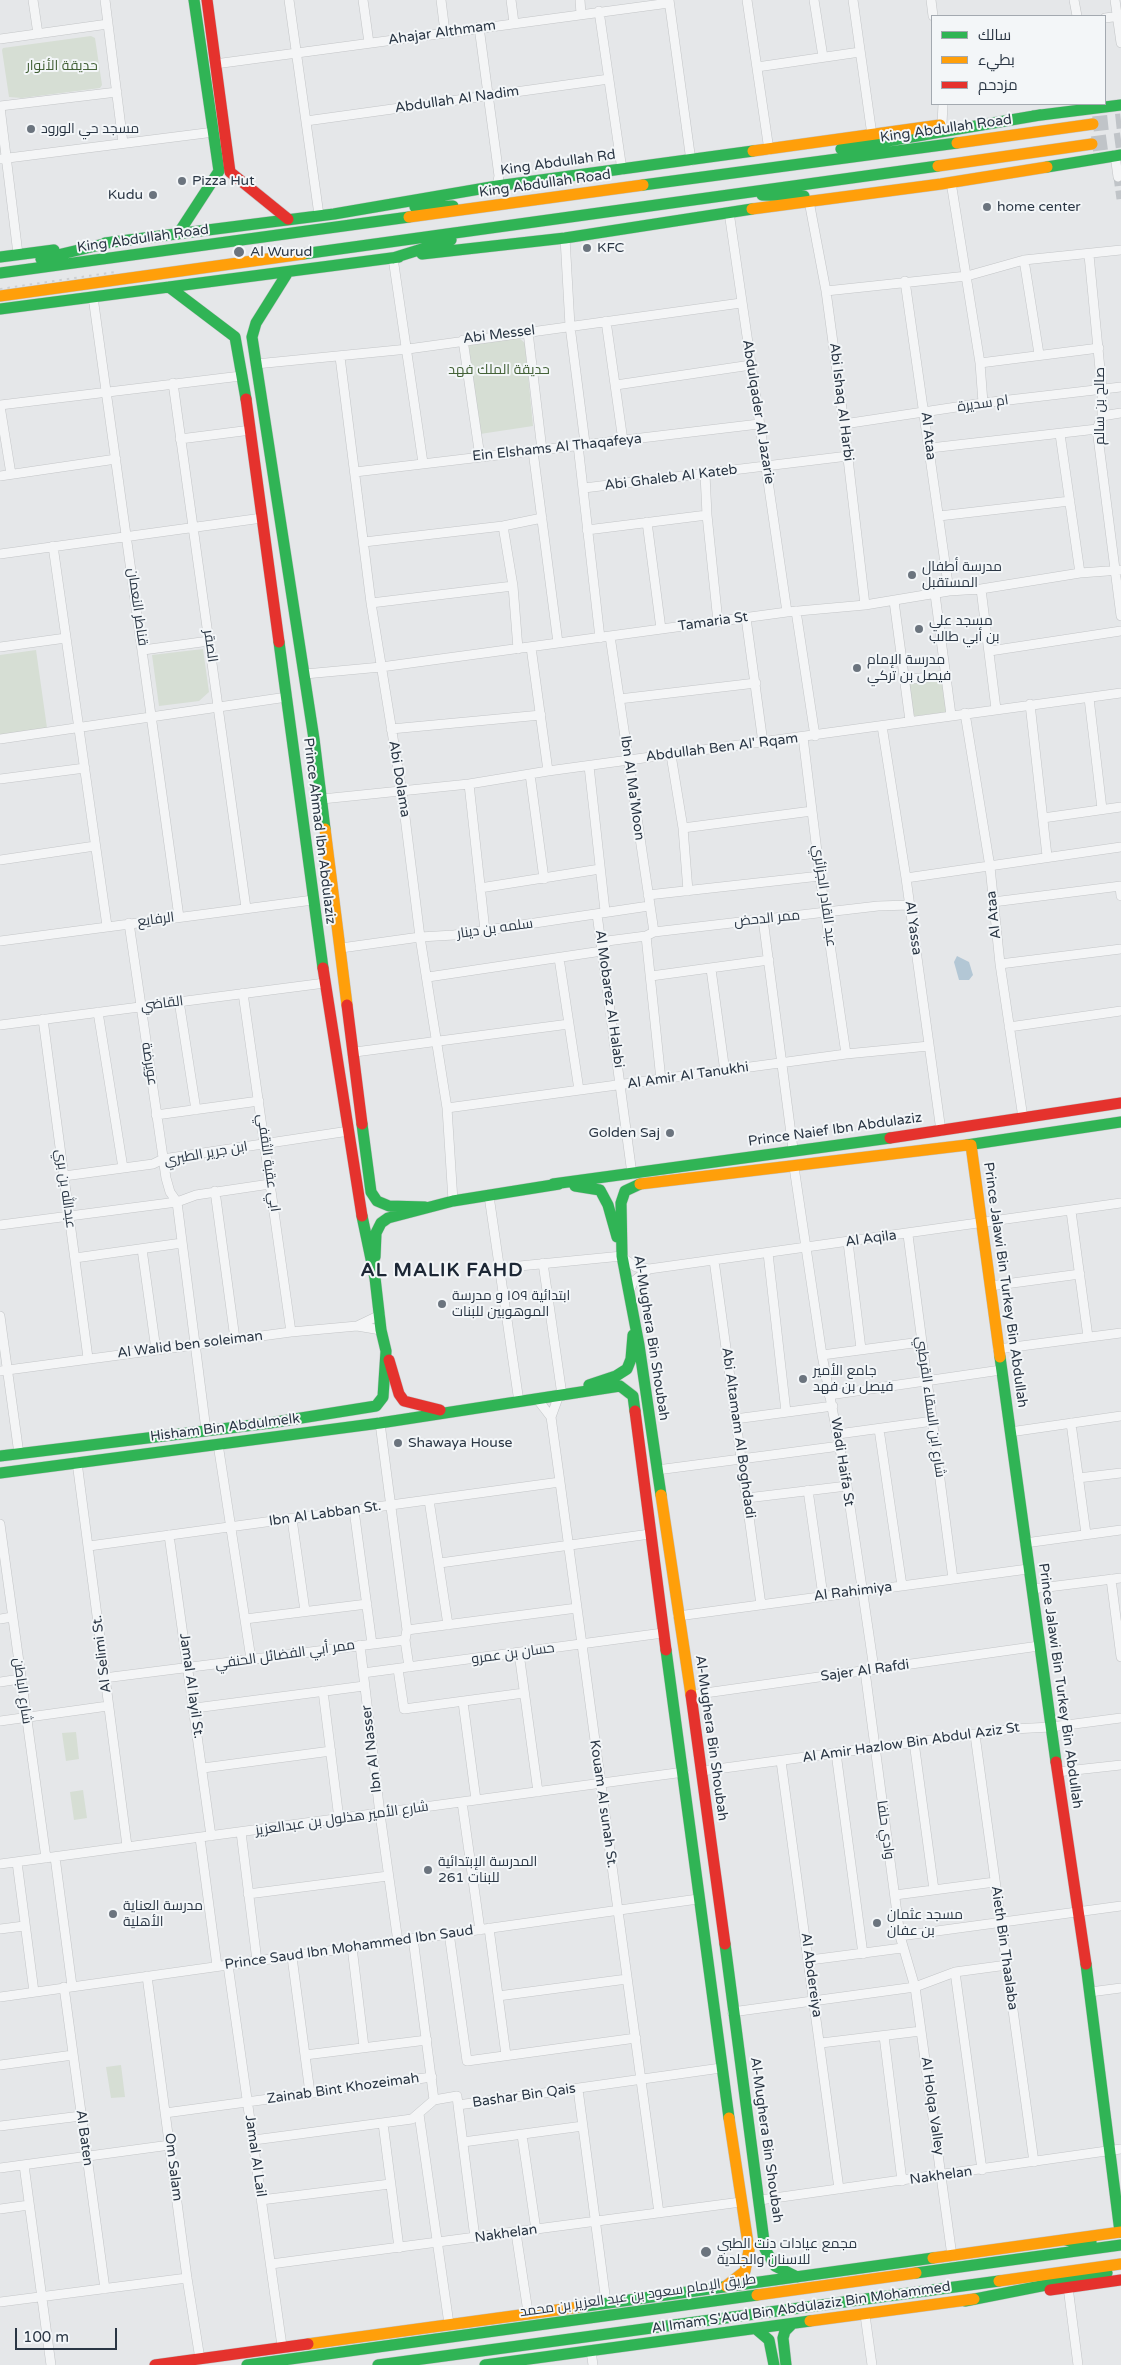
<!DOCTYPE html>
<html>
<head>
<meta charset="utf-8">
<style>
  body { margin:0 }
  #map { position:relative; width:1121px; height:2365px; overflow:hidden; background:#e5e7e9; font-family:"Varela Round",Cairo,sans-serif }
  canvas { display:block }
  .legend { position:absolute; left:931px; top:15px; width:175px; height:90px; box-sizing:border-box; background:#f3f6f8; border:1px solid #a3a9b0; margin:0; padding:6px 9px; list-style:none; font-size:15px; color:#2a3644 }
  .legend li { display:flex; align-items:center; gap:10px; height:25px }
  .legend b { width:25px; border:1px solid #a3a9b0 }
  .scale { position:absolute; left:15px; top:2328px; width:102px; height:22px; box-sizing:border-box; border:2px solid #2a3644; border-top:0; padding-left:6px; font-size:15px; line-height:18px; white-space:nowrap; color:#2a3644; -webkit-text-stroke:4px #f3f6f8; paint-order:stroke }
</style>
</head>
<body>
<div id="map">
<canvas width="1121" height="2365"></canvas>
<ul class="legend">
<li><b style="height:6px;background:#30b455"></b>سالك</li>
<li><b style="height:6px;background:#ff9f0a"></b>بطيء</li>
<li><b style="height:6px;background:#e5322d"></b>مزدحم</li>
</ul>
<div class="scale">100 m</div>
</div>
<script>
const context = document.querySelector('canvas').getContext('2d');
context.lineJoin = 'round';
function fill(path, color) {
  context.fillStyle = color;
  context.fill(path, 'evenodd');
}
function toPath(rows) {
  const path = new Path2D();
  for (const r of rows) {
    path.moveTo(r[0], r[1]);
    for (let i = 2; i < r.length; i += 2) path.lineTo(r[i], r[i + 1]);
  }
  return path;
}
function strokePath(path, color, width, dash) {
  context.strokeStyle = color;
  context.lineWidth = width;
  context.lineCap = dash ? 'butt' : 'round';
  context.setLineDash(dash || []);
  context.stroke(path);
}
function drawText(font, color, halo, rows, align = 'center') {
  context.font = font + ' "Varela Round",Cairo,sans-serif';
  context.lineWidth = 4;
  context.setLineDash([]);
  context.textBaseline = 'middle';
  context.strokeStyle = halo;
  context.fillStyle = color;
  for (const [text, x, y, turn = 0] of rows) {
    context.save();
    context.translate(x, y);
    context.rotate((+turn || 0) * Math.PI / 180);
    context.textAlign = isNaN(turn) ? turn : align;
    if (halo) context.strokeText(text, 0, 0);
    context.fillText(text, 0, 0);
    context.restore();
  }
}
const green = toPath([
  [91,36,95,38,102,85,100,88,22,98,9,97,2,50,3,48],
  [519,338,525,343,533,426,480,434,466,346],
  [203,649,209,692,199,701,159,706,152,655],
  [36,650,47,728,0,735,0,655],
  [944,680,948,712,915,716,911,712,908,684],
  [76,1732,79,1759,66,1761,62,1733],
  [83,1790,87,1818,74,1820,70,1792],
  [121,2065,125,2097,111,2098,106,2067]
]);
const water = toPath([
  [957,956,969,962,973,975,969,980,959,980,954,962]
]);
const streetTunnel = toPath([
  [1118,177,1121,199]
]);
const highwayTunnel = toPath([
  [1093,124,1121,121],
  [1092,144,1121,140]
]);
const street = toPath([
  [33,0,38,34],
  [105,0,123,143],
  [289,0,319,215],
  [363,0,369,43],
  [441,0,445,32],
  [511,0,514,23],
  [580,0,581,14],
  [669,0,691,161],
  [747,0,769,150],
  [814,0,823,57],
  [853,0,872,135],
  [931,0,933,16],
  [1074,0,1077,16],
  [1115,0,1121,43],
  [599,11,622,170],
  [1105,18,1121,16],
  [479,27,499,176,497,186],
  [0,39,108,24],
  [215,64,669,3],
  [757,67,860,52],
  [0,106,117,92],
  [0,107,18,254],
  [306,121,609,79],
  [942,124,943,104],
  [1115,155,1118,177],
  [0,159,214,132],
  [951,182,980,363,983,403],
  [809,201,826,291,844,424,865,605],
  [729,212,787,612],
  [565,238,570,326,585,443],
  [1089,255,1102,390,1102,416,1097,429,1121,616],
  [393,258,423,463],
  [1024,260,1039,354],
  [905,281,949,591],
  [826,291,967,276,1024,260,1121,250],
  [93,297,179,917],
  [606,321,623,441],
  [528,332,542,450],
  [463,340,480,457],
  [340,357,371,603,402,793,420,937,447,1108,453,1201],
  [980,363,1099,348],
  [256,364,408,349,741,303],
  [173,383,246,908],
  [616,385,751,365],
  [0,405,241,376],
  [0,406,11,474],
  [1102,416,1121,413],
  [844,424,983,403,1121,387],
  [1060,434,1080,573],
  [180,439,251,430],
  [578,445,600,638],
  [930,448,1097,429],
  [533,451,558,643],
  [355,472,759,424],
  [705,474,707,515,718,622],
  [0,476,116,459],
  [584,488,848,456],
  [939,516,1070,501],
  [647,522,661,629],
  [503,526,513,586,518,649],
  [587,530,707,515],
  [364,542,503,526,542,518],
  [53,546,107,926],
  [0,554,262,518],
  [981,589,996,709],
  [935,594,951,715],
  [894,601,910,721],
  [371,603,513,586],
  [796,611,815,736],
  [746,618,763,743],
  [0,647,66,638],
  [531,647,548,771],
  [143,650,209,641],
  [990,651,1121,631],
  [305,674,381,667,787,612,865,605,949,591,981,589,1080,573,1121,570],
  [904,680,945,675],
  [1089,698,1102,809],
  [619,699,756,683],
  [1030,704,1047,856],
  [965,713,990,867,1000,964,1023,1118],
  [882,726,906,878,941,1131],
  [391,729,541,715],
  [803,737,820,876,846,1054],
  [0,739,287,697],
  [671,755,683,828,688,891],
  [589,766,605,911],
  [530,774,544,879],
  [0,779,85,768],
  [469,784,485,931],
  [322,799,469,784,548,771,1121,693],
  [1043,818,1121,807],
  [683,828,812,811],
  [0,860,95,846],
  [906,878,1121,847],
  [1120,886,1121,896],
  [480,888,600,869],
  [648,895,820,876],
  [993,902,1121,886],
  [597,914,632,1174],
  [763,919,793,1149],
  [129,923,166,1178,170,1192,177,1202,206,1430],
  [654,932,878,906,909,905],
  [646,936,661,1080],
  [0,941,313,900],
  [341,948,420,937,454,935,649,906],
  [559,958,579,1090],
  [1000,964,1121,949],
  [711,969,725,1072],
  [651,976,769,960],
  [428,977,602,951,607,941,646,936,654,932,610,636],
  [243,993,291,1332],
  [179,1001,196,1110],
  [98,1012,123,1168],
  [43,1019,88,1358],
  [0,1025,325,983],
  [1009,1027,1121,1011],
  [355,1052,569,1024],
  [447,1108,846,1054,929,1046],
  [156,1115,259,1101],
  [794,1167,822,1355,847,1486,874,1669],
  [64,1176,153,1164,163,1159,349,1131],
  [215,1191,235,1339],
  [489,1196,519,1402],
  [1071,1211,1088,1337],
  [0,1225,177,1202,196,1195,270,1184],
  [908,1235,953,1579],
  [848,1242,861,1349],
  [142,1249,156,1350],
  [768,1253,786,1412],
  [75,1258,182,1243],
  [623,1258,636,1267,649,1269,1121,1203],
  [714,1260,761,1605],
  [543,1263,562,1395],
  [499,1268,622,1256],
  [990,1286,1080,1274],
  [629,1291,634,1281,649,1269],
  [0,1316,19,1454],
  [357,1326,380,1315],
  [998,1349,1121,1333],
  [822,1355,921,1342],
  [0,1371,291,1332,357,1326,381,1330],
  [829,1395,1001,1370],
  [538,1400,551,1417,560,1482,659,2213],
  [551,1417,559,1395],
  [735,1419,833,1406],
  [380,1423,407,1630,405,1640,409,1667],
  [1071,1423,1086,1534],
  [879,1429,902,1586],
  [1010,1432,1121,1416],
  [838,1434,933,1421],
  [218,1444,251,1659],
  [77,1462,127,1846],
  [657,1470,840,1446],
  [1078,1478,1121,1473],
  [808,1490,823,1596],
  [747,1498,847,1486],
  [429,1500,448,1625],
  [354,1510,372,1644],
  [292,1519,305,1611],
  [0,1524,46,1858],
  [169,1535,211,1836],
  [1025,1543,1121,1530],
  [89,1546,560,1482],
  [440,1563,650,1534],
  [1111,1579,1121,1657],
  [1032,1589,1121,1578],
  [678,1616,1028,1569],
  [0,1619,12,1617],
  [245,1619,367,1604],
  [407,1630,577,1608],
  [360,1645,380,1814,398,1942],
  [519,1653,538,1792],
  [398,1669,404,1709,524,1693],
  [865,1671,900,1936,915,1987,952,2256],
  [363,1673,663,1633],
  [104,1678,405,1640],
  [0,1682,20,1679],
  [323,1691,339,1819],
  [691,1695,1039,1646],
  [463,1702,476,1800],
  [195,1708,364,1686],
  [0,1721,108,1706],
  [975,1735,1034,2162],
  [914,1742,934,1890],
  [836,1753,863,1954],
  [781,1761,839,2189],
  [203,1768,331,1751],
  [702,1771,1013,1729,1051,1727,1121,1718],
  [1057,1772,1121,1765],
  [462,1802,480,1930],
  [241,1832,257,1961],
  [200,1838,217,1966],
  [55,1857,72,1986],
  [17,1862,34,1992],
  [0,1864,684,1772],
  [248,1894,388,1876],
  [895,1895,995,1882],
  [489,1928,506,2055],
  [0,1929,24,1926],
  [449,1933,467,2061,636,2038],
  [900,1936,1121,1906],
  [413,1938,434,2100],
  [352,1947,364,2047],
  [292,1957,310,2093],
  [810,1960,902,1948],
  [228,1965,282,2346],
  [955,1972,982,2170],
  [147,1976,187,2278,200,2359],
  [64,1987,105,2289],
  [1090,1992,1121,1988],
  [498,1996,627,1979],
  [0,1997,698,1899],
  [732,2012,915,1987,955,1972,1007,1965],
  [884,2036,902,2181],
  [821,2043,921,2031],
  [305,2055,427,2040],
  [0,2065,73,2055],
  [578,2089,606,2302],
  [458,2105,475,2238],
  [165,2113,432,2077],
  [419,2114,449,2324],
  [383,2123,399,2248],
  [0,2126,81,2116],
  [522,2135,536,2230],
  [254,2140,412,2119,434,2100,457,2096,458,2105,721,2068],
  [463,2142,583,2126],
  [24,2165,51,2365],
  [0,2168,170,2145],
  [261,2200,390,2184],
  [760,2200,1121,2149],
  [0,2209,29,2205],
  [516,2233,528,2312],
  [271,2264,741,2202],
  [1068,2287,1078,2365],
  [0,2302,187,2278],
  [865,2315,872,2365],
  [591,2351,593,2365]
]);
const fast = toPath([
  [1033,116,1121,105],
  [841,149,1040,115],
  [1047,167,1121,155],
  [643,185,957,143],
  [762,195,804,196],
  [415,207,453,206],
  [178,234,219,171,194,0],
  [105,243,334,214,497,186,753,151],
  [303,254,938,166],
  [422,254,565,238,752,209],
  [0,257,54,250],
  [393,258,451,240],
  [41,259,112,242],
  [288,272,256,323,252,337,314,739,325,829],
  [0,273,409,217],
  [169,287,235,337,246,399],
  [0,309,399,257],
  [279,642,323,968],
  [362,1124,371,1192,377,1201,389,1206,425,1207],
  [967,1145,1121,1122],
  [553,1184,890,1138],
  [640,1184,625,1191,621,1203,622,1256,639,1345,661,1495],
  [575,1186,600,1190,608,1205,617,1237],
  [375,1257,376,1233,381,1223,388,1218,453,1201,559,1184],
  [1000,1357,1056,1762],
  [589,1385,616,1376,627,1369,631,1359,633,1335],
  [0,1456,270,1423,376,1406,383,1397,386,1351,381,1330,375,1278,362,1216],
  [0,1473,380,1423,620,1386,633,1396,635,1411],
  [666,1650,729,2118],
  [725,1944,765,2249,775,2266,797,2277],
  [1086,1964,1120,2232],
  [1066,2240,1077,2243,1091,2242],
  [916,2273,1121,2245],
  [965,2301,1107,2273],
  [579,2307,933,2258],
  [756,2329,769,2340,774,2365],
  [167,2365,179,2362],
  [247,2365,757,2295],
  [378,2365,999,2281],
  [485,2365,810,2321],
  [786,2365,783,2338,785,2331,791,2325]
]);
const slow = toPath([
  [957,143,1093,124],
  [753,151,940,125],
  [938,166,1092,144],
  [752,209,941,184,1047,167],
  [409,217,643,185],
  [0,296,303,254],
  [325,829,347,1005],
  [971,1145,1000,1357],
  [640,1184,967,1145],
  [661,1495,691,1695],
  [933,2258,1121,2232],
  [999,2281,1121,2264],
  [726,2286,745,2271,749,2250,729,2118],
  [757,2295,916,2273],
  [810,2321,974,2299],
  [308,2344,579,2307]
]);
const jam = toPath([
  [207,0,230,172,288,219],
  [246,399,279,642],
  [323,968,362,1216],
  [347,1005,362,1124],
  [890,1138,1121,1103],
  [389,1360,399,1394,404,1401,440,1410],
  [635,1411,666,1650],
  [691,1695,725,1944],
  [1056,1762,1086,1964],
  [1050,2290,1121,2280],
  [155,2365,308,2344]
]);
const rail = toPath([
  [0,289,115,272]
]);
const markers = [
  [31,129,5,"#6b747e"],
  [182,181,5,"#6b747e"],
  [153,195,5,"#6b747e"],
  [987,207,5,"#6b747e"],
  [587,248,5,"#6b747e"],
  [239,252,6,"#6b747e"],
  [912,575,5,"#6b747e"],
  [919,629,5,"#6b747e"],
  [857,668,5,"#6b747e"],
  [670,1133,5,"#6b747e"],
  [442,1304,5,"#6b747e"],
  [803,1379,5,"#6b747e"],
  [398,1443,5,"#6b747e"],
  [428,1870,5,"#6b747e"],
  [113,1914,5,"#6b747e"],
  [877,1923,5,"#6b747e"],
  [706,2252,6,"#6b747e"]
];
const streetNames = [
  ["Ahajar Althmam",442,33,-8],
  ["Abdullah Al Nadim",457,100,-8],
  ["King Abdullah Road",946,129,-8],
  ["King Abdullah Rd",558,163,-8],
  ["King Abdullah Road",545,184,-8],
  ["King Abdullah Road",143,239,-8],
  ["Abi Messel",499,335,-7],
  ["Abi Ishaq Al Harbi",841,402,83],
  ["ام سديرة",983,404,-8],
  ["صالح بن سالم",1100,406,-90],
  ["Abdulqader Al Jazarie",758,412,81],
  ["Al Ataa",928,436,83],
  ["Ein Elshams Al Thaqafeya",557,448,-6],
  ["Abi Ghaleb Al Kateb",671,478,-7],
  ["قناطر النعمان",137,607,82],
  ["Tamaria St",713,622,-8],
  ["الصقر",210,646,82],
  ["Abdullah Ben Al' Rqam",722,748,-7],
  ["Abi Dolama",399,779,81],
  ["Ibn Al Ma'Moon",632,788,82],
  ["Prince Ahmad Ibn Abdulaziz",319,831,83],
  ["عبد القادر الجزائري",824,896,82],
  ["Al Ataa",994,915,-96],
  ["ممر الدحض",767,919,-6],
  ["الرفايع",156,920,-7],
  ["Al Yassa",913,928,82],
  ["سلمه بن دينار",495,929,-8],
  ["Al Mobarez Al Halabi",609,999,82],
  ["القاضي",162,1004,-7],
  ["عويرضة",149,1064,81],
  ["Al Amir Al Tanukhi",688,1076,-8],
  ["Prince Naief Ibn Abdulaziz",835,1130,-8],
  ["ابن جرير الطبري",206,1154,-10],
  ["ابي عقبة الثقفي",268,1163,82],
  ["عبدالله بن بري",65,1189,82],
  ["Al Aqila",871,1239,-8],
  ["Prince Jalawi Bin Turkey Bin Abdullah",1005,1285,82],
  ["Al-Mughera Bin Shoubah",651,1338,81],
  ["Al Walid ben soleiman",190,1345,-7],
  ["شارع ابن السقاء القرطبي",930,1407,82],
  ["Hisham Bin Abdulmelk",225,1428,-7],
  ["Abi Altamam Al Boghdadi",738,1433,82],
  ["Wadi Haifa St",842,1462,81],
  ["Ibn Al Labban St.",325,1514,-8],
  ["Al Rahimiya",853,1592,-7],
  ["Al Selimi St.",102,1654,-97],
  ["حسان بن عمرو",513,1654,-8],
  ["ممر أبي الفضائل الحنفي",285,1655,-8],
  ["Sajer Al Rafdi",865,1671,-8],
  ["Jamal Al layil St.",191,1686,82],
  ["Prince Jalawi Bin Turkey Bin Abdullah",1060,1686,82],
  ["شارع الباطن",22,1691,82],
  ["Al-Mughera Bin Shoubah",711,1738,82],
  ["Al Amir Hazlow Bin Abdul Aziz St",911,1743,-8],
  ["Ibn Al Nasser",372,1749,-97],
  ["Kouam Al sunah St.",603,1804,82],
  ["شارع الأمير هذلول بن عبدالعزيز",342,1819,-8],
  ["وادي حلفا",885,1830,82],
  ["Prince Saud Ibn Mohammed Ibn Saud",349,1948,-8],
  ["Aieth Bin Thaalaba",1004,1948,82],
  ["Al Abdereiya",811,1975,82],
  ["Zainab Bint Khozeimah",343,2089,-8],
  ["Bashar Bin Qais",524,2096,-8],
  ["Al Holqa Valley",932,2106,82],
  ["Al Baten",84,2138,82],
  ["Al-Mughera Bin Shoubah",766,2140,82],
  ["Jamal Al Lail",255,2156,82],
  ["Om Salam",173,2167,83],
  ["Nakhelan",941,2176,-8],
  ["Nakhelan",506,2234,-8],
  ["طريق الإمام سعود بن عبد العزيز بن محمد",638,2296,-8],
  ["Al Imam S'Aud Bin Abdulaziz Bin Mohammed",801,2308,-8]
];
const parkNames = [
  ["حديقة الأنوار",62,66],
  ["حديقة الملك فهد",499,370]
];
const poiNames = [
  ["مسجد حي الورود",41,129],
  ["Pizza Hut",192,181],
  ["Kudu",143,195,"right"],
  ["home center",997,207],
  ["KFC",597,248],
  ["Al Wurud",250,252],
  ["مدرسة أطفال",922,567],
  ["المستقبل",922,583],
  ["مسجد علي",929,621],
  ["بن أبي طالب",929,637],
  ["مدرسة الإمام",867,660],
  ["فيصل بن تركي",867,676],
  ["Golden Saj",660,1133,"right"],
  ["ابتدائية ١٥٩ و مدرسة",452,1296],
  ["الموهوبين للبنات",452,1312],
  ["جامع الأمير",813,1371],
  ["فيصل بن فهد",813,1387],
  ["Shawaya House",408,1443],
  ["المدرسة الإبتدائية",438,1862],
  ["261 للبنات",438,1878],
  ["مدرسة العناية",123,1906],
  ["الأهلية",123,1922],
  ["مسجد عثمان",887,1915],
  ["بن عفان",887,1931],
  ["مجمع عيادات دنت الطبي",717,2244],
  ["للاسنان والجلدية",717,2260]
];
const districtNames = [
  ["AL MALIK FAHD",442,1271]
];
fill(green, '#d6ded4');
fill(water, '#b3c7d5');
strokePath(streetTunnel, '#c0c4c8', 9, [9, 4.5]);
strokePath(highwayTunnel, '#c0c4c8', 15, [15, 8]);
strokePath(street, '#c3c5c7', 10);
strokePath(fast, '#c3c5c7', 12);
strokePath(slow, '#c3c5c7', 12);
strokePath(jam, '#c3c5c7', 12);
strokePath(street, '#f4f5f6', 9);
strokePath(fast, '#30b455', 11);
strokePath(slow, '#ff9f0a', 11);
strokePath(jam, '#e5322d', 11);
strokePath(rail, '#cdcfd1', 2, [2.5, 5]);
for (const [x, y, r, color] of markers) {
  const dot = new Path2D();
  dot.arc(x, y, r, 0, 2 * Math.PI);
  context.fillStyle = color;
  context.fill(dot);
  strokePath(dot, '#f3f6f8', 2);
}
drawText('14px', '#2a3644', '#f3f6f8', streetNames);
drawText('14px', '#436136', '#f3f6f8', parkNames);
drawText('14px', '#2a3644', '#f3f6f8', poiNames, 'left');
context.letterSpacing = '1px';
drawText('bold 19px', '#1c2735', '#f3f6f8', districtNames);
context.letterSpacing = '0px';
</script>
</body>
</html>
